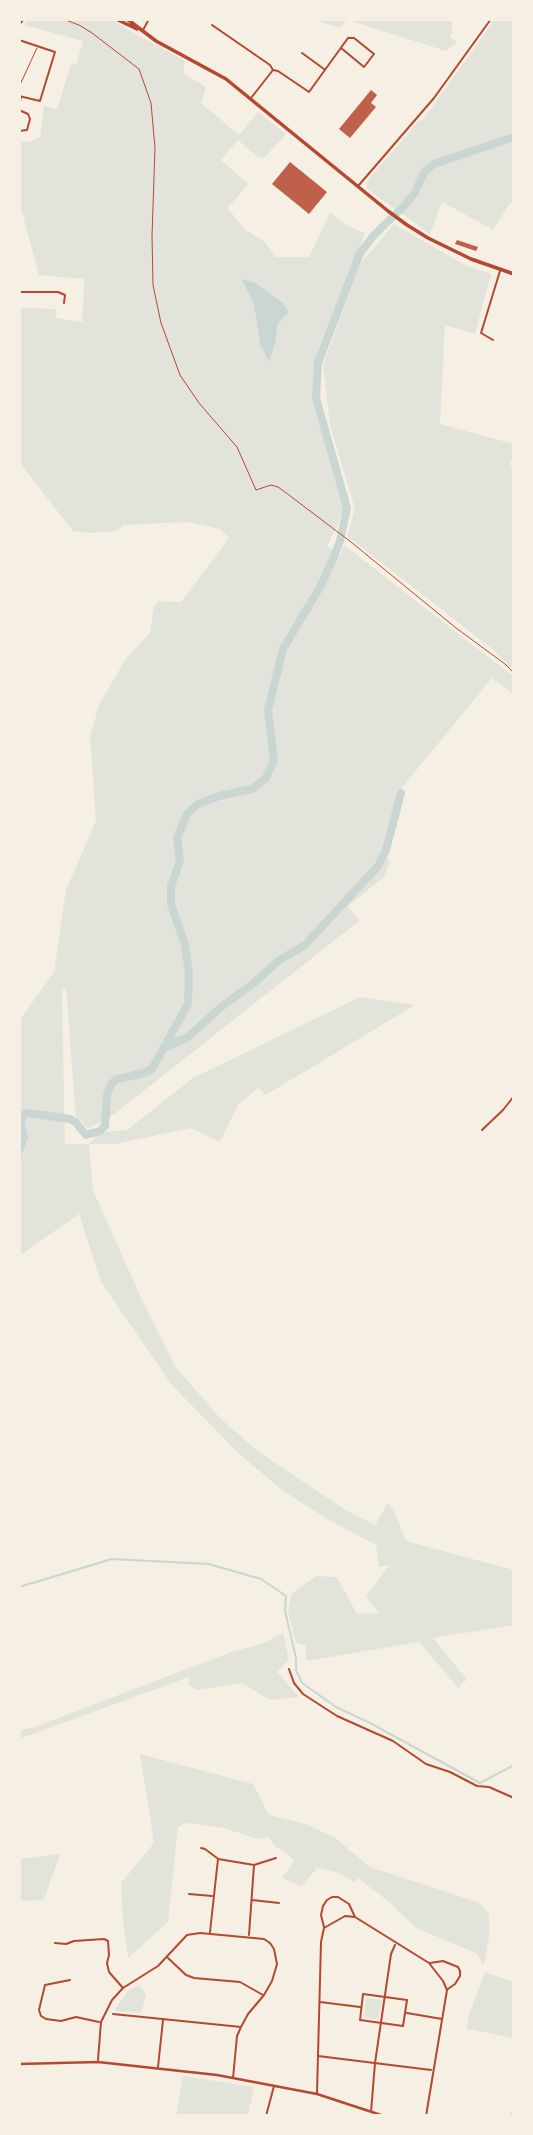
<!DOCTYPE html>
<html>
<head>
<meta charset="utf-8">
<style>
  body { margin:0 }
  #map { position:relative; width:533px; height:2135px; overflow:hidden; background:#f6efe4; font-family:"Playfair Display",serif }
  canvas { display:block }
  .frame { position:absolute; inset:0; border:21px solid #f6efe4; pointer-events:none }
</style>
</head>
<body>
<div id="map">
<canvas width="533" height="2135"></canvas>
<div class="frame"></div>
</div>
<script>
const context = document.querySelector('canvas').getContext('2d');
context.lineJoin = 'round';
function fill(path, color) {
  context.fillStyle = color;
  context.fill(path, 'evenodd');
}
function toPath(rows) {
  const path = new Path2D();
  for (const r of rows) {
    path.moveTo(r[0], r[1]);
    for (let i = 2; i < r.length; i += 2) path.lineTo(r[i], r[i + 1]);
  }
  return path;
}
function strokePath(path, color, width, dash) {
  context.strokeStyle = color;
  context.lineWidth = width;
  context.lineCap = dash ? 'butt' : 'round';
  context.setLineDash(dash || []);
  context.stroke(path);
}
const green = toPath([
  [28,19,109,19,185,61,183,73,206,87,201,103,239,135,258,112,286,134,264,158,259,158,238,140,221,160,248,184,228,208,244,229,264,241,275,257,309,257,330,213,346,225,365,233,318,363,314,399,343,508,338,525,327,546,340,556,344,545,514,677,514,695,492,678,400,790,381,853,390,860,384,877,348,906,359,921,113,1115,88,1129,82,1122,76,1119,66,988,62,991,65,1144,89,1144,98,1133,127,1130,193,1078,360,997,415,1005,266,1095,258,1088,238,1105,220,1142,191,1128,115,1144,89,1144,93,1190,143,1302,175,1366,220,1418,256,1450,347,1511,375,1525,388,1503,395,1513,406,1541,514,1570,514,1625,433,1638,467,1680,462,1683,459,1689,419,1642,306,1661,306,1645,296,1643,288,1611,292,1593,316,1576,337,1577,357,1614,379,1613,366,1597,389,1565,379,1567,376,1545,327,1519,282,1490,237,1452,172,1385,101,1282,79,1214,19,1256,19,1021,54,972,66,890,96,821,90,735,100,703,127,657,150,633,153,611,157,601,181,602,229,538,220,529,188,522,124,525,117,531,89,533,73,531,19,462,19,308,57,309,56,318,82,322,84,289,84,279,39,275,19,201,19,141,30,142,40,137,44,106,57,109,71,64,76,65,83,41,24,25],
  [243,280,284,317,278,324,276,341,260,344,254,305],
  [311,19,452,19,452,33,450,34,451,38,457,42,446,51,351,21,346,21,341,28],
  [495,19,514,19,514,135,433,162,422,170,403,205,396,210,367,189,366,182,418,122,422,120,430,110],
  [514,140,514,202,510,203,493,230,442,202,430,234,401,213,415,197,426,173,440,165],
  [394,224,465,265,491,274,475,334,445,325,440,424,514,444,514,454,510,463,514,473,514,670,490,647,347,536,355,509,330,425,323,365,360,264],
  [283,1633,289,1660,277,1672,299,1697,270,1700,242,1683,197,1690,188,1685,189,1677,19,1739,19,1730,32,1728,234,1651,262,1644],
  [140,1754,253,1784,269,1815,306,1824,335,1838,370,1867,480,1903,489,1915,489,1937,484,1965,476,1953,416,1928,389,1902,358,1878,355,1882,336,1872,317,1868,302,1886,282,1878,294,1861,287,1853,274,1846,269,1837,257,1839,224,1828,186,1823,178,1827,168,1922,128,1958,123,1921,121,1883,154,1843],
  [60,1854,44,1900,19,1901,19,1859],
  [485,1972,514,1982,514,2038,467,2029,469,2015],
  [139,1985,146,1995,141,2013,116,2011,115,2009,128,1991],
  [366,1998,382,2000,378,2020,364,2017],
  [183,2076,254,2087,248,2116,176,2116]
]);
const water = toPath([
  [242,279,255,283,283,303,288,312,278,324,276,340,269,362,260,344,254,305]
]);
const stream = toPath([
  [19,1587,112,1559,209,1564,261,1579,286,1596,285,1611,296,1658,296,1670,302,1683,336,1707,370,1723,480,1783,514,1765]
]);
const river = toPath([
  [166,1047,188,1037,221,1007,254,983,278,961,305,945,378,866,386,850,401,793],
  [19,1150,24,1137,20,1121,25,1114,28,1113,70,1119,76,1123,86,1135,100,1131,105,1126,107,1095,111,1084,117,1079,144,1073,152,1069,188,1004,189,973,185,945,171,904,171,886,180,861,177,838,187,814,198,804,219,796,252,789,266,778,274,760,268,710,283,649,320,587,332,561,340,541,347,508,316,398,318,363,360,253,374,235,405,205,414,194,425,171,434,164,514,137]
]);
const building = toPath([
  [371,90,377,95,371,103,376,107,350,138,339,129],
  [290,162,327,192,309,214,272,184],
  [457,240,478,247,476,251,455,244]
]);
const path = toPath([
  [63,19,79,25,92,33,139,69,151,103,155,148,152,236,153,285,161,323,180,375,199,403,237,447,256,490,271,485,278,487,285,492,351,542,456,628,505,664,514,673]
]);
const service = toPath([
  [19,87,37,48]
]);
const minor = toPath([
  [212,25,270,65,273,70],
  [143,30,149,19],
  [19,40,55,52,40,101,19,96],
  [302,53,324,69],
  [251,98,273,70,278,71,309,92,348,38,354,38,374,54,364,67,341,48],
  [19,105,21,97],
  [19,110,28,114,30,119,27,130,19,131],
  [359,185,434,98,491,19],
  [19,292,58,292,65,295,64,303],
  [493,340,481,333,500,271],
  [482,1130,503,1110,514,1096],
  [289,1669,294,1683,303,1694,337,1716,393,1741,426,1764,450,1772,477,1786,489,1787,514,1798],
  [201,1848,205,1849,217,1858],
  [254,1865,276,1858],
  [189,1894,212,1896],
  [252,1900,279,1903],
  [324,1927,321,1915,323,1906,327,1900,332,1897,338,1897,349,1904,355,1917],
  [210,1932,218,1859,254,1865,249,1935],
  [55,1943,66,1944,74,1941,104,1939,108,1941,109,1955,107,1963,109,1972,123,1988],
  [168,1958,186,1975,194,1978,240,1982,263,1995],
  [430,1963,443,1961,458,1967,460,1971,460,1976,455,1984,448,1989],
  [70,1980,45,1985,39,2010,41,2016,46,2019,61,2021,76,2017,99,2022],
  [363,1994,407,2000,403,2026,360,2020,363,1994],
  [320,2002,360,2007],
  [407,2013,442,2019],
  [113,2014,241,2027],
  [318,2056,431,2070],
  [98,2060,101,2022,112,2000,123,1988,158,1966,187,1935,200,1933,264,1939,270,1943,274,1949,277,1964,272,1981,264,1995,248,2014,241,2027,237,2036,233,2078],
  [158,2067,163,2020],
  [317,2093,321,1942,324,1928,345,1916,355,1917,429,1963,443,1981,447,1990,426,2116],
  [371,2112,375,2063,391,1954,395,1945],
  [266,2116,274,2086]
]);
const tertiary = toPath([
  [19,2064,98,2062,217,2075,317,2094,384,2116],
  [509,2116,514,2114]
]);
const trunk = toPath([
  [116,19,137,29],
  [127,19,156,41,226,79,388,211,407,225,428,238,471,259,514,274],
  [19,24,23,19]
]);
fill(green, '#e2e4dc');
fill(water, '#c9d6d2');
strokePath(stream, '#c9d6d2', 2);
strokePath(river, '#c9d6d2', 8);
fill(building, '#bf614a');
strokePath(path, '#b5482f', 1);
strokePath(service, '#b5482f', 1);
strokePath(minor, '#b5482f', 2);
strokePath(tertiary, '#b5482f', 2.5);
strokePath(trunk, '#b5482f', 3.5);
</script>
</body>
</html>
